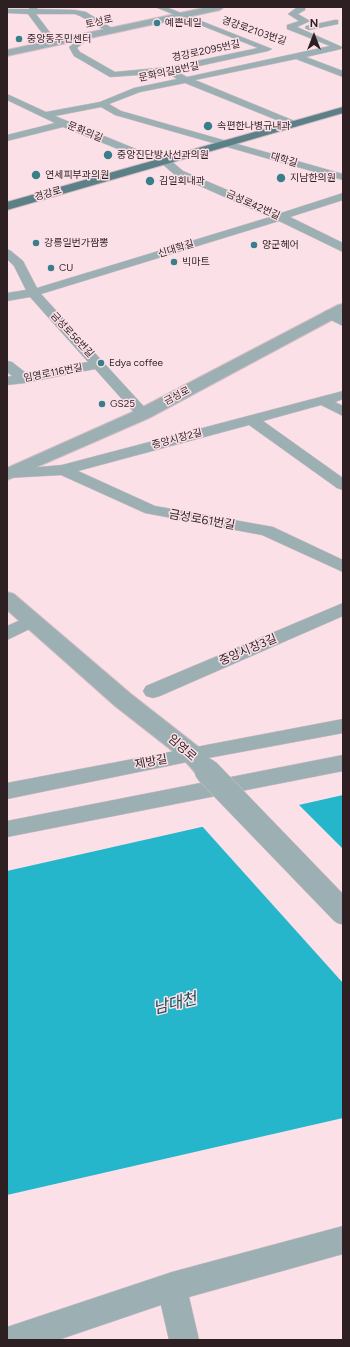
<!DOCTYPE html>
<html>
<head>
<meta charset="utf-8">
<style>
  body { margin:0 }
  #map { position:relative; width:350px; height:1347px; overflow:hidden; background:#fbe1e7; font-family:Figtree,sans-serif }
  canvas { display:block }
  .frame { position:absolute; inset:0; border:8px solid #2e1f23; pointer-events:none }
  .north { position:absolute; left:294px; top:16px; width:40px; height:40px; -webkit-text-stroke:3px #fbe1e7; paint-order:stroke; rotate:0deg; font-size:11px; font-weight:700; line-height:16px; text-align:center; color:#2e1f23 }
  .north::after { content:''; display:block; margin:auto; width:14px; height:18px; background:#2e1f23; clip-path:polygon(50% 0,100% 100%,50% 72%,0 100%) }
</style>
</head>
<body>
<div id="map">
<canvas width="350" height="1347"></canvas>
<div class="frame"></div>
<div class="north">N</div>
</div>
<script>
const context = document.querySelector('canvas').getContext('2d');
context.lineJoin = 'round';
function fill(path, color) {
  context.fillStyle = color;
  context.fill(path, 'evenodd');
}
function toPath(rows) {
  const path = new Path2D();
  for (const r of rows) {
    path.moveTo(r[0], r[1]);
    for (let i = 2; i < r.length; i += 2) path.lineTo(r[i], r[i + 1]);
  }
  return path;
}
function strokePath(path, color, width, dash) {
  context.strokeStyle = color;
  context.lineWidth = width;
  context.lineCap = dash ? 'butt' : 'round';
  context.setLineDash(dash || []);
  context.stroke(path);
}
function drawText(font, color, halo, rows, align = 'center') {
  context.font = font + ' Figtree,"Noto Sans KR",sans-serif';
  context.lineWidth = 3;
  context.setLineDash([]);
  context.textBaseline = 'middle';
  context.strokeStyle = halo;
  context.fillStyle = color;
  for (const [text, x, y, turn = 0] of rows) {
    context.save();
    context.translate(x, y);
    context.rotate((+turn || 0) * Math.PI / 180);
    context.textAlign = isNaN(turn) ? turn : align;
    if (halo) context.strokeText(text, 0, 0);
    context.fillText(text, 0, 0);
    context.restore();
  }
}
const water = toPath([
  [343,795,343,1118,7,1195,7,871]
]);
const pier = toPath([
  [297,803,343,849,343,983,201,825]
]);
const minor = toPath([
  [30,7,38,7,37,9,75,10,86,12,115,30,114,32,108,32,80,16,75,14,36,14,58,43,54,45,51,45,28,14,7,13,7,9,29,9,30,7],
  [155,7,166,7,272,49,268,51,176,71,187,77,330,46,287,29,287,25,299,21,288,14,296,8,295,7,305,7,305,10,298,14,310,21,297,27,342,47,341,49,306,57,343,71,343,77,296,59,195,80,297,122,299,124,297,126,294,127,185,83,140,92,109,104,121,111,343,174,343,180,115,115,101,107,55,116,136,149,169,159,183,171,281,213,343,193,343,200,290,217,343,243,343,252,279,221,41,294,148,411,150,414,148,417,143,418,138,417,95,369,25,383,7,385,7,377,12,376,7,372,7,361,12,362,26,373,88,362,30,297,7,301,7,293,26,290,14,266,7,259,7,249,11,251,23,261,37,288,270,217,175,175,161,163,128,153,63,127,7,141,7,135,55,123,7,100,7,94,46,112,100,102,134,88,177,79,167,73,110,77,74,56,69,47,89,33,93,35,77,48,80,52,115,72,168,67,258,48,155,7],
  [335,20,338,20,338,24,309,30,305,28,306,26,335,20],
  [330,310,343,316,343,326,325,317,324,314,325,311,330,310],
  [343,391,343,399,335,402,343,406,343,416,321,405,263,421,343,478,343,490,337,488,249,425,78,471,155,506,273,527,343,560,343,572,262,535,145,513,61,475,7,478,7,470,62,465,343,391],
  [343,603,343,616,160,696,153,698,146,696,143,691,146,686,343,603],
  [32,615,38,617,41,621,38,625,7,640,7,626,32,615],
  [343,719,343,733,192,761,7,799,7,783,343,719],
  [343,755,343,771,7,837,7,821,343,755],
  [343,1226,343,1254,189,1297,199,1340,169,1340,161,1305,58,1340,7,1340,7,1327,172,1272,343,1226]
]);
const tertiary = toPath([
  [208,7,224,7,220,10,7,56,7,50,208,7],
  [343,304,343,314,149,418,7,480,7,468,137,410,338,305,343,304],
  [7,592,14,594,131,694,200,748,215,765,219,771,215,777,207,780,199,777,184,760,115,706,7,610,7,592]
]);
const primary = toPath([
  [343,107,343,113,7,210,7,202,343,107]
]);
const tertiaryBridge = toPath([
  [207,771,343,912]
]);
const markers = [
  [157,23,4,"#397f8b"],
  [19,39,4,"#397f8b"],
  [208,126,5,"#397f8b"],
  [108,155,5,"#397f8b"],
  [36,175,5,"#397f8b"],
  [281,178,5,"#397f8b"],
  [150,181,5,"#397f8b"],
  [36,243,4,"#397f8b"],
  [254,245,4,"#397f8b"],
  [174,262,4,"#397f8b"],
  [51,268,4,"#397f8b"],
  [101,363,4,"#397f8b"],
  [102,404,4,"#397f8b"]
];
const farStreetnames = [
  ["토성로",99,22,-13],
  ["경강로2103번길",254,31,19],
  ["경강로2095번길",206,51,-12],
  ["문화의길8번길",169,72,-12],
  ["문화의길",85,132,22],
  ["대학길",284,160,16],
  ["경강로",48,194,-16],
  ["금성로42번길",253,205,24],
  ["신대학길",176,249,-17],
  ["금성로56번길",72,335,47],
  ["임영로116번길",53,373,-11],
  ["금성로",177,396,-28],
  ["중앙시장2길",177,439,-15]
];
const farPoinames = [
  ["예쁜네일",165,23],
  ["중앙동주민센터",27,39],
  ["속편한나병규내과",217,126],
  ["중앙진단방사선과의원",117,155],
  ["연세피부과의원",45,175],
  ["지남한의원",290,178],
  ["김일회내과",159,181],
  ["강릉일번가짬뽕",44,243],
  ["양군헤어",262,245],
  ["빅마트",182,262],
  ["CU",59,268],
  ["Edya coffee",109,363],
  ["GS25",110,404]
];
const streetNames = [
  ["금성로61번길",202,520,10],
  ["중앙시장3길",248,650,-23],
  ["임영로",182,748,41],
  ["제방길",151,762,-11]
];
const nearWaternames = [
  ["남대천",175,1004,-14]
];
fill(water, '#25b6cc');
fill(pier, '#fbe1e7');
strokePath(minor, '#d6bec4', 1);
strokePath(tertiary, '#d6bec4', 2);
strokePath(primary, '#d6bec4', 2);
fill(minor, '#9cb0b4');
fill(tertiary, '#9cb0b4');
fill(primary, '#5c8087');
strokePath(tertiaryBridge, '#d6bec4', 26, []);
strokePath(tertiaryBridge, '#9cb0b4', 25);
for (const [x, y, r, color] of markers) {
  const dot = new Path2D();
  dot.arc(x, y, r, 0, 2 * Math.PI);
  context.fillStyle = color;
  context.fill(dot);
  strokePath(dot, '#fbe1e7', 1.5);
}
drawText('10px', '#2e1f23', '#fbe1e7', farStreetnames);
drawText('10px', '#2e1f23', '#fbe1e7', farPoinames, 'left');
drawText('12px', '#2e1f23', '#fbe1e7', streetNames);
drawText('italic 16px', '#124c55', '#fbe1e7', nearWaternames);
</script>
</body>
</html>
